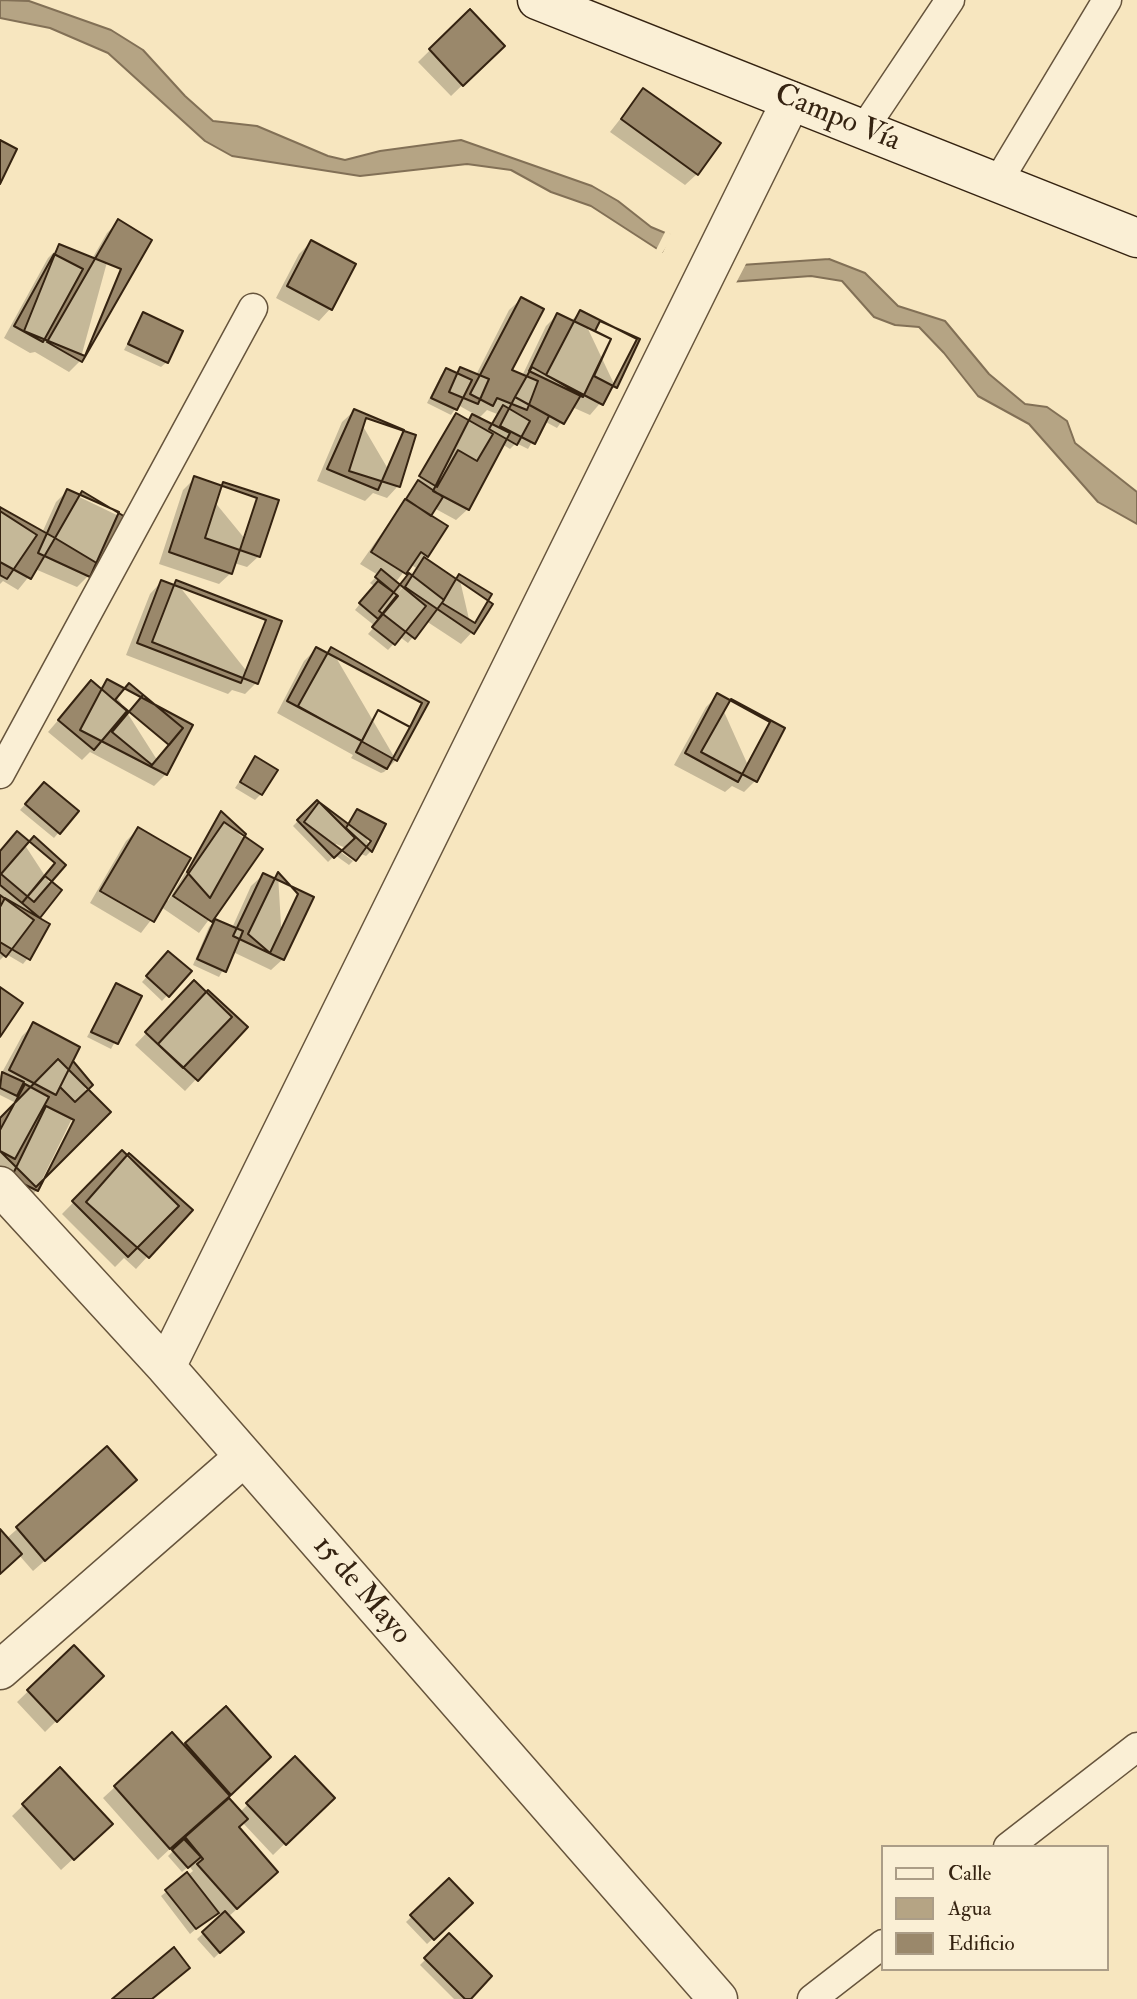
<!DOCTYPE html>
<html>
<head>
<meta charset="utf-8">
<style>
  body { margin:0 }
  #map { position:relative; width:1137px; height:1999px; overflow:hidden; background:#f7e6bf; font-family:"IM FELL Double Pica",serif }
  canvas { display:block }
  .legend { position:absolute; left:881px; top:1845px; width:228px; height:126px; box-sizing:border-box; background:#faefd5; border:2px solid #ab9d87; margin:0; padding:9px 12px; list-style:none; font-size:21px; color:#352311 }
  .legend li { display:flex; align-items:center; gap:14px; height:35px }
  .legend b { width:35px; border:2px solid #ab9d87 }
</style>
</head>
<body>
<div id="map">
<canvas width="1137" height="1999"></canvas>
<ul class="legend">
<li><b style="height:9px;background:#faefd5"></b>Calle</li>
<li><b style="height:19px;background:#b5a484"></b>Agua</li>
<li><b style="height:19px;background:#9a886b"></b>Edificio</li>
</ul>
</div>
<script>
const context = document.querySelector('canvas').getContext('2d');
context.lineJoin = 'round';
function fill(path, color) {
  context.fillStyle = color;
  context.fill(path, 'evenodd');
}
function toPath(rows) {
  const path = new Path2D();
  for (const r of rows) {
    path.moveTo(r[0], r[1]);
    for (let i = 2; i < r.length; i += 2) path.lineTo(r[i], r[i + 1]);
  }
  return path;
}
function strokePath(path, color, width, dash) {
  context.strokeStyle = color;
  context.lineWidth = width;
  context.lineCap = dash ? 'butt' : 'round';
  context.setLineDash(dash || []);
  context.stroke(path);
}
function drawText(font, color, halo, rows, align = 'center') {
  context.font = font + ' "IM FELL Double Pica",serif';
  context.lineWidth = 6;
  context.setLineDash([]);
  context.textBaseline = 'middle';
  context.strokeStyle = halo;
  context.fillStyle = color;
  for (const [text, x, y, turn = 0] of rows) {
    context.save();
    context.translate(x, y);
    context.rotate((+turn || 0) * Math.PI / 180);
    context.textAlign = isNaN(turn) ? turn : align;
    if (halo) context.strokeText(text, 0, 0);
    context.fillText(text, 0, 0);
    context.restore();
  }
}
const water = toPath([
  [0,0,29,1,111,30,143,50,185,96,213,121,257,126,328,156,345,160,380,151,461,140,592,186,618,201,651,227,670,235,662,252,591,206,551,192,511,170,467,164,360,176,232,156,205,141,108,53,50,28,0,18,0,0],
  [829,259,865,273,898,306,945,321,989,374,1025,404,1047,407,1067,421,1075,443,1137,492,1137,524,1098,502,1029,424,978,396,944,353,919,327,895,325,874,317,842,281,811,276,729,282,741,265,829,259]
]);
const pier = toPath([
  [666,230,673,236,661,255,655,252],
  [748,260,735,285,727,285,726,281,739,263]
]);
const shadow = toPath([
  [470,11,503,46,451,96,418,62],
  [643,90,697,174,685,185,610,132],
  [118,222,80,361,69,372,35,352,30,353,4,338,48,258,60,246,92,259,107,233],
  [311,242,354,264,330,309,319,321,276,298,299,254],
  [521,299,510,371,522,376,546,326,557,315,571,321,580,312,615,386,590,415,572,407,557,428,544,421,528,449,516,443,510,449,502,444,468,509,456,520,434,508,428,516,445,527,423,559,455,580,459,576,472,632,461,644,426,621,408,643,400,637,388,650,368,634,375,626,355,610,374,586,370,583,378,575,360,564,417,483,451,421,457,415,467,421,474,414,458,405,451,415,427,403,441,375,446,370,455,374,460,369,476,375,509,310],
  [487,410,497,414,491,425,478,419],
  [463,427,437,487,433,486],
  [410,564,416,568,414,570,418,570,398,593,413,571,399,586,395,583],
  [143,314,167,362,161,367,124,350],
  [354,411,398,486,387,498,373,493,365,501,317,481,342,422],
  [195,478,259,556,247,567,234,563,231,573,219,584,159,564,183,490],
  [67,491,125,519,89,575,77,587,35,569,18,590,3,581,0,584,0,509,42,533,56,502],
  [161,582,172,586,176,582,256,683,245,694,232,690,228,694,126,655,150,594],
  [316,649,326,654,331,649,396,760,384,772,381,773,351,758,353,755,277,713,304,661],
  [107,681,166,774,154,786,90,752,82,760,48,732,91,682,99,689],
  [717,696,755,781,744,792,732,786,725,792,674,765,706,707],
  [255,758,261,794,255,800,235,788],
  [39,789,59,832,54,838,20,810],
  [317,802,347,825,357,812,371,851,366,856,336,844,334,847,353,861,349,865,335,855,328,862,293,826],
  [221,814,241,836,261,849,199,933,161,907,141,933,90,903,126,841,138,829,168,901],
  [17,833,49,882,60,891,37,918,28,958,23,964,6,954,0,960,0,851],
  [278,874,283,959,271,970,233,952,219,977,193,965,209,927,215,921,232,928,251,886,263,875,272,879],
  [168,953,189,971,162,1001,142,982],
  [194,983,245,1027,185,1091,135,1045],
  [116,985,140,997,111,1049,87,1037],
  [33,1025,68,1070,73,1064,86,1090,37,1190,25,1202,0,1174,0,1120,16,1103,0,1095,0,1076,22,1036],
  [122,1153,190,1210,136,1269,124,1258,115,1267,62,1214],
  [107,1449,123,1492,33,1571,19,1555,0,1573,0,1532,6,1539],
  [74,1647,102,1676,45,1732,17,1702],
  [226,1709,258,1769,223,1801,217,1811,240,1812,295,1759,332,1798,273,1855,242,1822,237,1828,265,1884,228,1917,242,1932,214,1958,197,1939,222,1916,217,1911,190,1934,161,1896,193,1871,189,1866,182,1872,168,1856,174,1850,172,1847,158,1860,103,1798,115,1787,183,1747],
  [60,1770,99,1835,61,1870,12,1816],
  [449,1880,471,1903,427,1944,406,1922],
  [449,1936,468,1999,454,1999,420,1965]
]);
const building = toPath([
  [470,9,505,46,463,86,429,49,470,9],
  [643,88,721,143,698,175,621,119,643,88],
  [0,140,17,149,0,184,0,140],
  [118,219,152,240,82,362,47,342,118,219],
  [311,240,356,264,332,310,287,286,311,240],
  [59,244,121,269,85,356,24,331,59,244],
  [54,254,83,269,43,342,14,326,54,254],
  [521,297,544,309,512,370,538,381,527,410,497,398,493,406,470,394,521,297],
  [580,310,637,339,603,405,546,375,580,310],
  [143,312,183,331,168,363,128,344,143,312],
  [557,313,611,339,583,397,529,371,557,313],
  [600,321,640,339,617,388,594,376,611,339,595,331,600,321],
  [460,367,489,379,478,404,449,392,460,367],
  [532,367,581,395,564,424,515,397,532,367],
  [446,368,472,380,457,410,431,398,446,368],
  [515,397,549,416,535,444,500,426,515,397],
  [503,405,530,421,517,445,489,429,503,405],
  [354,409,404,430,378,490,327,469,354,409],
  [456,413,493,434,477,461,458,450,437,487,419,476,456,413],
  [472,414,510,433,469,510,433,491,472,414],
  [366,418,416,435,400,487,349,471,366,418],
  [194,476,257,498,232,574,169,552,194,476],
  [418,480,443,497,431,516,406,499,418,480],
  [223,482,279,500,260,557,205,538,223,482],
  [67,489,119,512,90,577,38,553,67,489],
  [82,491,127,518,100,565,55,538,82,491],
  [405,499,448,526,428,557,421,552,406,574,371,552,405,499],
  [0,507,55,538,31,579,0,562,0,507],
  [0,511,37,535,7,579,0,575,0,511],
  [424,557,493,604,474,634,405,587,424,557],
  [381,569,426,606,395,645,372,627,398,596,375,577,381,569],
  [409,573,444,600,415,639,379,611,409,573],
  [459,574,492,594,475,623,442,603,459,574],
  [161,580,266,620,241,683,137,643,161,580],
  [176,580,282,621,258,684,152,642,176,580],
  [378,581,397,595,378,619,359,603,378,581],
  [316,647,422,703,410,727,378,710,362,741,287,701,316,647],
  [331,647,429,702,397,761,298,706,331,647],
  [107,679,193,725,167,775,80,730,107,679],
  [91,680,127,711,94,750,58,720,91,680],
  [129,683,183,728,169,745,115,700,129,683],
  [717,693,770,722,738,782,685,753,717,693],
  [143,695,183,728,152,765,112,732,143,695],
  [731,699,785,728,757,782,701,752,731,699],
  [378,710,410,727,387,769,356,752,378,710],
  [255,756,278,770,262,795,240,782,255,756],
  [44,782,79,811,60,834,25,804,44,782],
  [317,800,355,838,334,858,297,820,317,800],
  [319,802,371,841,356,861,304,822,319,802],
  [357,809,386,824,372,852,346,828,357,809],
  [221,811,246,834,210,898,187,872,221,811],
  [224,822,263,849,212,922,173,896,224,822],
  [138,827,191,858,154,922,100,891,138,827],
  [17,831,55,863,22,903,0,885,0,851,17,831],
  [34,836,66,865,34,902,1,874,34,836],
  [278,872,298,894,270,953,248,934,278,872],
  [263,873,314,897,284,960,233,936,263,873],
  [45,876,62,890,40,918,22,903,45,876],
  [0,895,34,920,6,957,0,952,0,895],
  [5,898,50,924,30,960,0,942,0,907,5,898],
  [215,919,243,931,226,972,197,959,215,919],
  [168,951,192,971,169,997,146,976,168,951],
  [194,980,232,1017,183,1068,145,1032,194,980],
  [116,983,142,996,118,1044,91,1032,116,983],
  [0,987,23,1003,0,1037,0,987],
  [208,990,248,1027,198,1081,158,1044,208,990],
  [33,1022,80,1047,56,1095,9,1070,33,1022],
  [58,1059,111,1112,36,1187,0,1151,0,1118,58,1059],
  [73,1061,93,1085,75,1102,60,1087,73,1061],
  [2,1072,24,1082,17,1096,0,1088,2,1072],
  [25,1084,49,1097,15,1159,0,1151,0,1130,25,1084],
  [46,1106,74,1120,38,1191,11,1178,46,1106],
  [122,1150,179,1206,128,1257,72,1201,122,1150],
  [129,1153,193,1210,149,1258,86,1202,129,1153],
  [107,1446,137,1480,45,1561,16,1527,107,1446],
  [0,1529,22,1554,0,1574,0,1529],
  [74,1645,104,1676,57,1722,27,1690,74,1645],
  [226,1706,271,1757,231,1795,185,1743,226,1706],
  [172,1732,230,1796,170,1849,114,1786,172,1732],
  [295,1756,335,1798,286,1845,246,1803,295,1756],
  [60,1767,113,1824,74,1860,22,1804,60,1767],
  [229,1798,248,1819,239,1827,278,1872,237,1909,197,1864,203,1859,185,1837,229,1798],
  [184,1839,201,1857,188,1868,172,1850,184,1839],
  [187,1872,219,1913,196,1929,165,1890,187,1872],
  [449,1878,473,1903,434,1940,410,1915,449,1878],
  [225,1911,244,1932,220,1953,202,1932,225,1911],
  [449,1933,492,1976,471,1999,465,1999,424,1958,449,1933],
  [174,1947,190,1968,152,1999,112,1999,174,1947]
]);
const lane = toPath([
  [863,130,950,0],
  [997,183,1107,0],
  [0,774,253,308],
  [1008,1847,1137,1747],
  [812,1999,883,1944]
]);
const street = toPath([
  [0,1186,166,1367,718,1999],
  [166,1367,791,101],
  [0,1670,244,1457]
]);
const secondary = toPath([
  [537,0,1137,238]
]);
const streetNames = [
  ["Campo Vía",837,119,22],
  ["15 de Mayo",361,1591,49]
];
fill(water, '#b5a484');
strokePath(water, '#827056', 2);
fill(pier, '#f7e6bf');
fill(shadow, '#0003');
fill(building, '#9a886b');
strokePath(building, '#352311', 2);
strokePath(lane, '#66543c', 31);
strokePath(street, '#66543c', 41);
strokePath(secondary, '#352311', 41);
strokePath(lane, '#faefd5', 28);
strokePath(street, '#faefd5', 38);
strokePath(secondary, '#faefd5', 38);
drawText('30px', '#352311', '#faefd5', streetNames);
</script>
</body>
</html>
